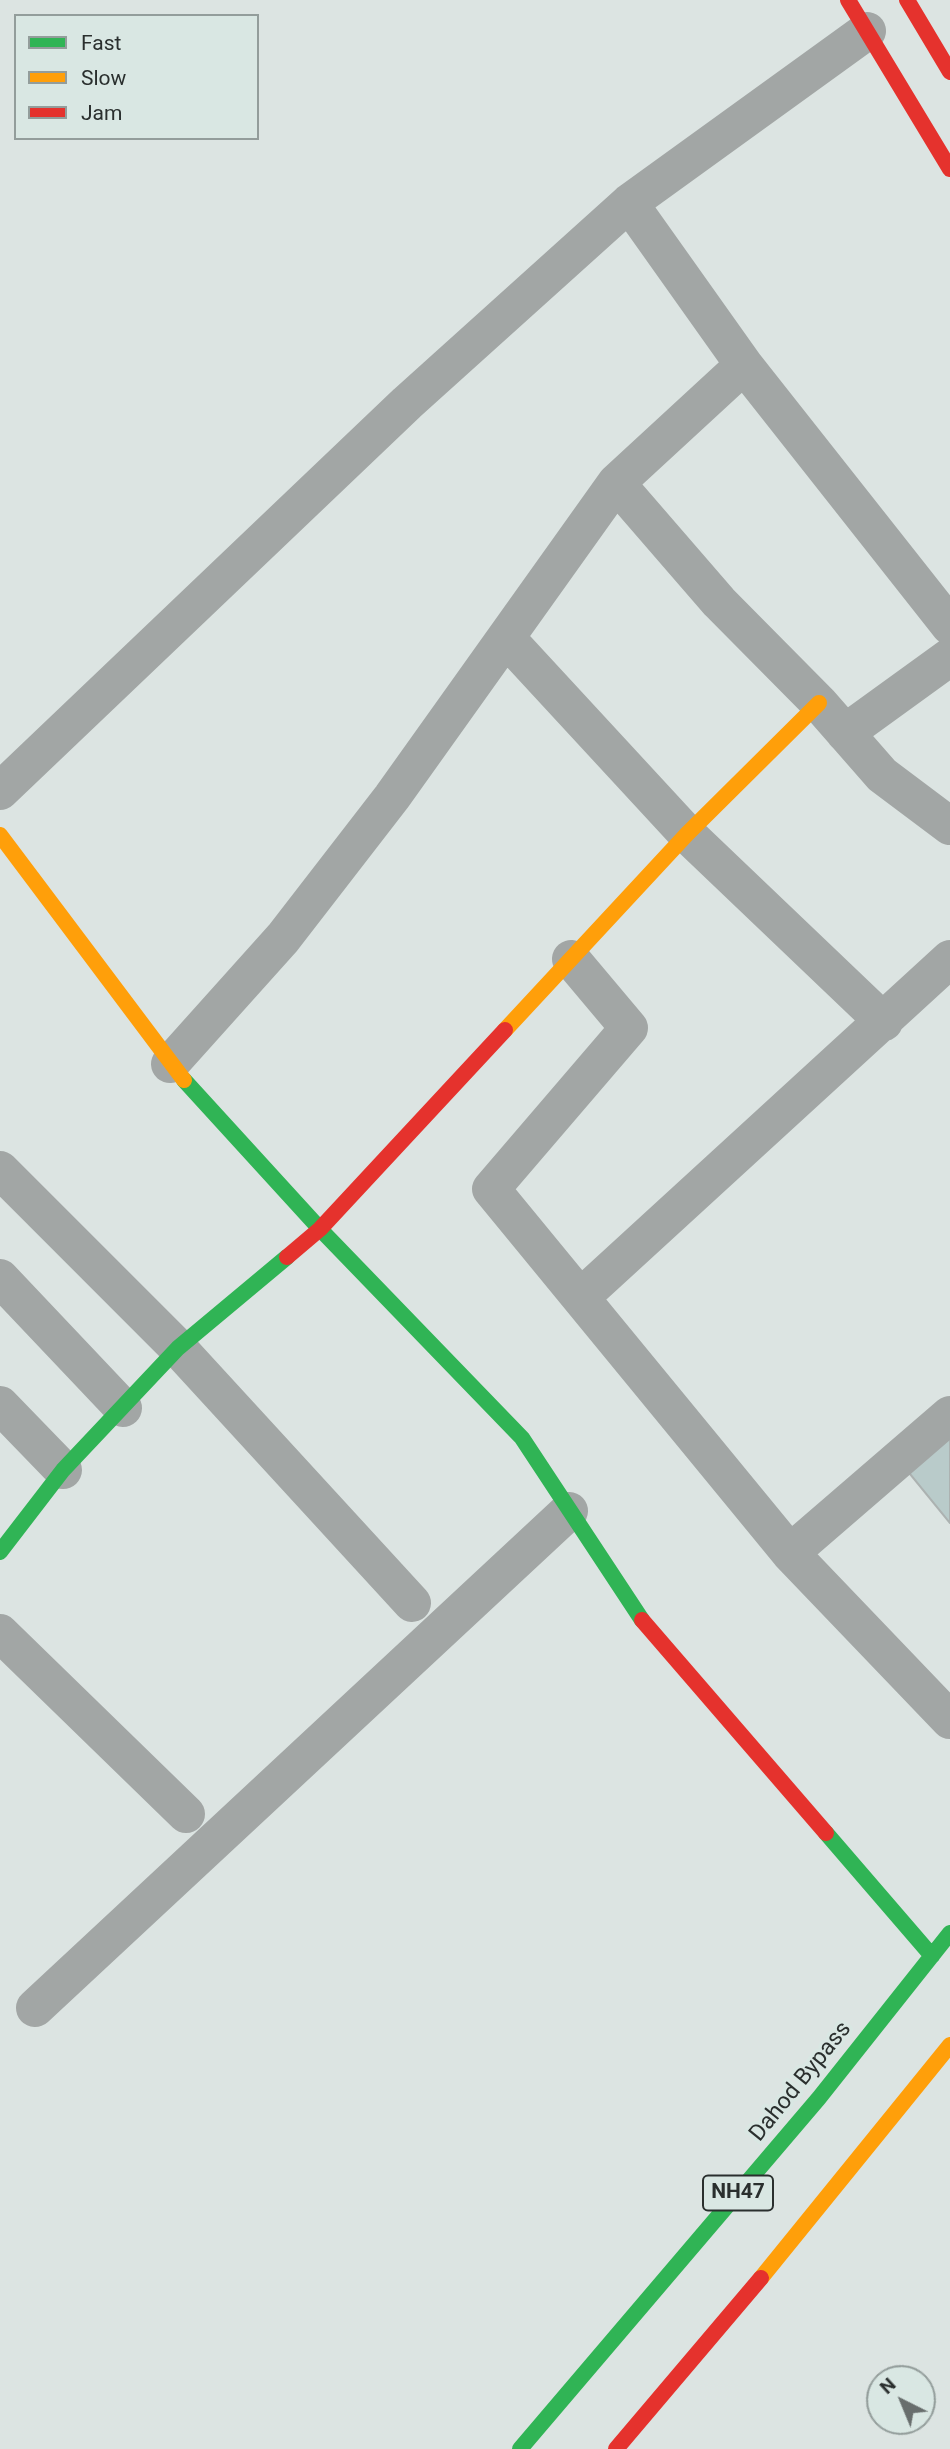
<!DOCTYPE html>
<html>
<head>
<meta charset="utf-8">
<style>
  body { margin:0 }
  #map { position:relative; width:950px; height:2449px; overflow:hidden; background:#dce4e2; font-family:Roboto,sans-serif }
  canvas { display:block }
  .legend { position:absolute; left:14px; top:14px; width:245px; height:126px; box-sizing:border-box; background:#d9e7e3; border:2px solid #939d9b; margin:0; padding:9px 12px; list-style:none; font-size:21px; color:#2a2f2e }
  .legend li { display:flex; align-items:center; gap:14px; height:35px }
  .legend b { width:35px; border:2px solid #939d9b }
  .north { position:absolute; left:866px; top:2365px; width:70px; height:70px; box-sizing:border-box; background:#d9e7e3; border:2px solid #939d9b; border-radius:50%; rotate:317deg; font-size:19px; font-weight:700; line-height:28px; text-align:center; color:#2a2f2e }
  .north::after { content:''; display:block; margin:auto; width:24px; height:32px; background:#686e6d; clip-path:polygon(50% 0,100% 100%,50% 72%,0 100%) }
</style>
</head>
<body>
<div id="map">
<canvas width="950" height="2449"></canvas>
<ul class="legend">
<li><b style="height:9px;background:#30b455"></b>Fast</li>
<li><b style="height:9px;background:#ff9f0a"></b>Slow</li>
<li><b style="height:9px;background:#e5322d"></b>Jam</li>
</ul>
<div class="north">N</div>
</div>
<script>
const context = document.querySelector('canvas').getContext('2d');
context.lineJoin = 'round';
function fill(path, color) {
  context.fillStyle = color;
  context.fill(path, 'evenodd');
}
function toPath(rows) {
  const path = new Path2D();
  for (const r of rows) {
    path.moveTo(r[0], r[1]);
    for (let i = 2; i < r.length; i += 2) path.lineTo(r[i], r[i + 1]);
  }
  return path;
}
function strokePath(path, color, width, dash) {
  context.strokeStyle = color;
  context.lineWidth = width;
  context.lineCap = dash ? 'butt' : 'round';
  context.setLineDash(dash || []);
  context.stroke(path);
}
function drawText(font, color, halo, rows, align = 'center') {
  context.font = font + ' Roboto,sans-serif';
  context.lineWidth = 7;
  context.setLineDash([]);
  context.textBaseline = 'middle';
  context.strokeStyle = halo;
  context.fillStyle = color;
  for (const [text, x, y, turn = 0] of rows) {
    context.save();
    context.translate(x, y);
    context.rotate((+turn || 0) * Math.PI / 180);
    context.textAlign = isNaN(turn) ? turn : align;
    if (halo) context.strokeText(text, 0, 0);
    context.fillText(text, 0, 0);
    context.restore();
  }
}
const building = toPath([
  [950,1416,950,1523,897,1458,950,1416]
]);
const street = toPath([
  [629,203,744,365,950,626],
  [616,483,719,602,819,703,882,775,950,826],
  [506,638,687,834,884,1022],
  [845,733,950,657],
  [0,791,407,403,629,203,867,31],
  [571,959,629,1028,491,1189,790,1553,950,1720],
  [170,1064,283,938,392,797,616,483,744,365],
  [0,1170,178,1348,412,1603],
  [0,1278,123,1408],
  [581,1297,950,959],
  [0,1405,63,1470],
  [790,1553,950,1415],
  [0,1633,186,1814],
  [35,2008,569,1511]
]);
const fast = toPath([
  [184,1080,320,1229,522,1438,642,1620],
  [0,1552,63,1470,178,1348,287,1257],
  [826,1833,932,1956],
  [520,2449,819,2098,950,1933]
]);
const slow = toPath([
  [0,835,184,1080],
  [505,1030,687,834,819,703],
  [761,2278,950,2045]
]);
const jam = toPath([
  [848,0,950,169],
  [907,0,950,72],
  [287,1257,320,1229,505,1030],
  [642,1620,826,1833],
  [616,2449,761,2278]
]);
const shields = [
  [738,2193,70]
];
const shieldNames = [
  ["NH47",738,2193]
];
const streetNames = [
  ["Dahod Bypass",801,2082,-51]
];
fill(building, '#b9cbca');
strokePath(building, '#acb2b1', 2);
strokePath(street, '#a2a6a5', 38);
strokePath(fast, '#30b455', 16);
strokePath(slow, '#ff9f0a', 16);
strokePath(jam, '#e5322d', 16);
for (const [x, y, w] of shields) {
  const box = new Path2D();
  box.roundRect(x - w / 2, y - 17.5, w, 35, 5);
  context.fillStyle = '#d9e7e3';
  context.fill(box);
  strokePath(box, '#2a2f2e', 2);
}
drawText('bold 21px', '#2a2f2e', null, shieldNames);
drawText('23px', '#2a2f2e', '#d9e7e3', streetNames);
</script>
</body>
</html>
